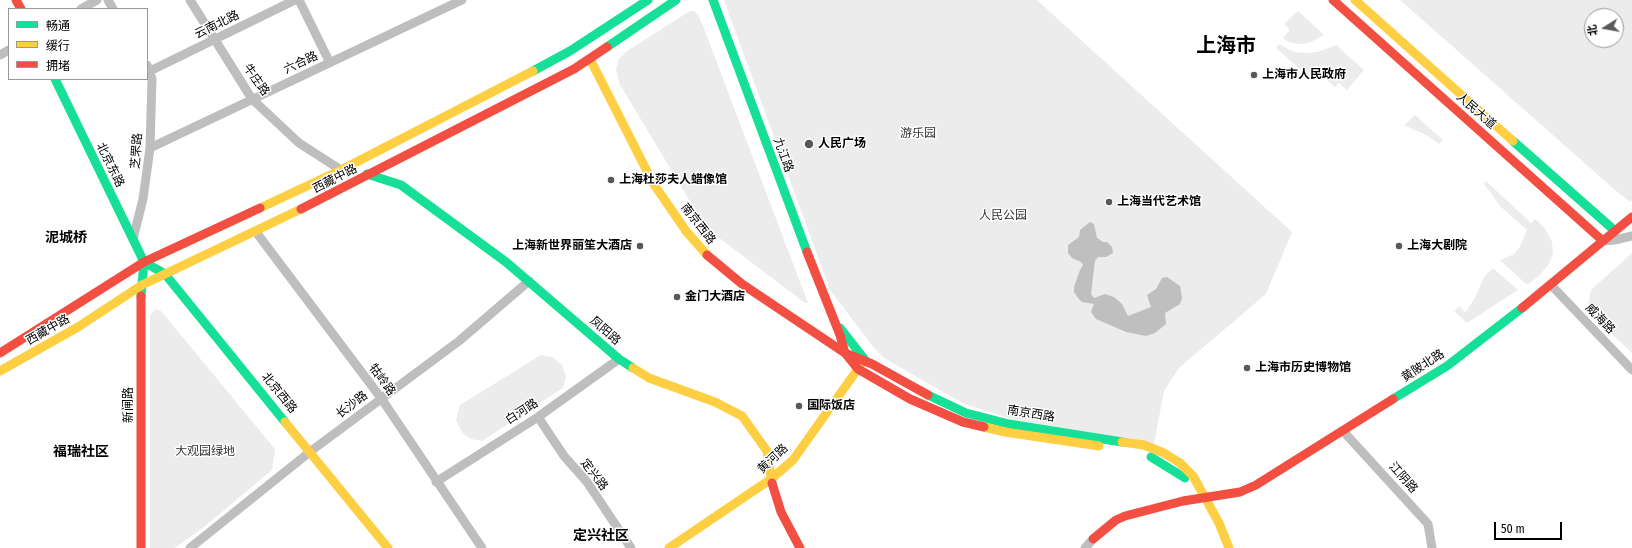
<!DOCTYPE html>
<html>
<head>
<meta charset="utf-8">
<style>
  body { margin:0 }
  #map { position:relative; width:1632px; height:548px; overflow:hidden; background:#fff; font-family:"Fira Sans Condensed","Noto Sans SC",sans-serif }
  canvas { display:block }
  .legend { position:absolute; left:8px; top:8px; width:140px; height:72px; box-sizing:border-box; background:#fff; border:1px solid #999; margin:0; padding:5px 7px; list-style:none; font-size:12px; color:#000 }
  .legend li { display:flex; align-items:center; gap:8px; height:20px }
  .legend b { width:20px; border:1px solid #999 }
  .north { position:absolute; left:1584px; top:8px; width:40px; height:40px; box-sizing:border-box; background:#fff; border:1px solid #999; border-radius:50%; rotate:259deg; font-size:11px; font-weight:700; line-height:16px; text-align:center; color:#000 }
  .north::after { content:''; display:block; margin:auto; width:14px; height:18px; background:#595959; clip-path:polygon(50% 0,100% 100%,50% 72%,0 100%) }
  .scale { position:absolute; left:1494px; top:522px; width:68px; height:18px; box-sizing:border-box; border:2px solid #000; border-top:0; padding-left:5px; font-size:12px; line-height:14px; white-space:nowrap; color:#000; -webkit-text-stroke:3px #fff; paint-order:stroke }
</style>
</head>
<body>
<div id="map">
<canvas width="1632" height="548"></canvas>
<ul class="legend">
<li><b style="height:5px;background:#16e098"></b>畅通</li>
<li><b style="height:5px;background:#ffcf43"></b>缓行</li>
<li><b style="height:5px;background:#f24e42"></b>拥堵</li>
</ul>
<div class="north">北</div>
<div class="scale">50 m</div>
</div>
<script>
const context = document.querySelector('canvas').getContext('2d');
context.lineJoin = 'round';
function fill(path, color) {
  context.fillStyle = color;
  context.fill(path, 'evenodd');
}
function toPath(rows) {
  const path = new Path2D();
  for (const r of rows) {
    path.moveTo(r[0], r[1]);
    for (let i = 2; i < r.length; i += 2) path.lineTo(r[i], r[i + 1]);
  }
  return path;
}
function strokePath(path, color, width, dash) {
  context.strokeStyle = color;
  context.lineWidth = width;
  context.lineCap = dash ? 'butt' : 'round';
  context.setLineDash(dash || []);
  context.stroke(path);
}
function drawText(font, color, halo, rows, align = 'center') {
  context.font = font + ' "Fira Sans Condensed","Noto Sans SC",sans-serif';
  context.lineWidth = 3;
  context.setLineDash([]);
  context.textBaseline = 'middle';
  context.strokeStyle = halo;
  context.fillStyle = color;
  for (const [text, x, y, turn = 0] of rows) {
    context.save();
    context.translate(x, y);
    context.rotate((+turn || 0) * Math.PI / 180);
    context.textAlign = isNaN(turn) ? turn : align;
    if (halo) context.strokeText(text, 0, 0);
    context.fillText(text, 0, 0);
    context.restore();
  }
}
const green = toPath([
  [724,0,1037,0,1292,232,1266,294,1179,368,1164,391,1154,444,1012,419,964,404,884,358,874,348,830,290],
  [1400,0,1632,0,1632,200,1630,202,1615,190],
  [1592,16,1616,16,1616,40,1592,40],
  [690,11,694,11,698,15,703,26,808,303,805,303,706,228,619,83,616,69,619,59,627,51],
  [1298,11,1324,35,1309,43,1301,44,1288,42,1283,38,1290,30,1284,24],
  [1279,44,1294,52,1308,53,1318,52,1336,45,1364,70,1347,90,1339,83,1335,87,1318,72,1311,79,1276,48],
  [1415,115,1443,140,1439,144,1428,136,1404,125],
  [1486,181,1531,223,1535,219,1544,227,1552,241,1553,253,1549,264,1539,276,1528,284,1526,284,1500,260,1514,254,1519,248,1527,230,1501,207,1484,184],
  [1632,253,1632,353,1587,311,1591,290],
  [1493,268,1518,290,1467,323,1454,311,1459,306,1465,312,1468,309,1476,296,1484,277],
  [155,309,161,311,275,449,272,470,204,527,175,548,150,548,150,316],
  [541,355,552,357,562,365,566,376,563,388,482,441,471,439,463,434,456,420,460,405]
]);
const water = toPath([
  [1090,222,1094,224,1097,238,1103,242,1107,242,1112,247,1113,253,1106,257,1098,257,1095,261,1091,294,1094,298,1105,294,1114,297,1122,304,1128,316,1151,307,1147,295,1156,289,1162,278,1167,277,1180,286,1182,298,1180,304,1165,313,1166,324,1155,333,1146,336,1126,332,1096,319,1091,312,1094,304,1082,302,1078,298,1074,292,1074,287,1080,270,1083,265,1081,262,1072,258,1068,253,1068,245,1079,237,1080,230]
]);
const street = toPath([
  [108,0,113,9],
  [190,0,252,99,299,143,341,170],
  [299,0,330,63],
  [81,9,97,0],
  [0,55,9,50],
  [150,71,295,0],
  [150,148,462,0],
  [256,232,381,398,482,548],
  [133,239,143,199,150,148,152,79,147,65],
  [1603,241,1615,240,1632,236],
  [1551,285,1632,370],
  [538,417,564,456,587,482,631,548],
  [1343,431,1428,524,1432,548],
  [436,482,538,417,619,359],
  [190,548,311,451,459,341,529,281],
  [1085,548,1093,539]
]);
const fast = toPath([
  [713,0,807,252],
  [607,47,676,0],
  [533,71,570,51,648,0],
  [55,79,144,262,141,296],
  [1513,141,1614,230],
  [367,174,401,185,506,262,619,359,633,368],
  [144,262,165,274,285,422],
  [840,328,865,360],
  [928,395,966,413,1009,424,1122,442],
  [1393,399,1447,366,1522,308],
  [1151,457,1185,478]
]);
const slow = toPath([
  [1355,0,1513,141],
  [590,59,653,183,686,231,707,255],
  [260,208,341,170,533,71],
  [633,368,649,378,715,402,742,416,767,451,772,483],
  [0,371,78,327,142,285,301,209],
  [285,422,388,548],
  [984,427,1005,432,1099,446],
  [1122,442,1144,445,1164,453,1180,463,1193,476,1219,523,1229,548],
  [669,548,771,479,793,460,862,363]
]);
const jam = toPath([
  [16,0,21,9],
  [1333,0,1603,241],
  [301,209,574,69,607,47],
  [807,252,840,335,845,353,858,369,910,399,963,422,984,427],
  [707,255,742,284,845,353,872,364,928,395],
  [1522,308,1632,217],
  [0,353,144,262,260,208],
  [772,483,781,512,800,548],
  [1093,539,1116,520,1125,516,1183,501,1240,492,1256,485,1393,399],
  [141,548,141,296]
]);
const markers = [
  [1254,75,4,"#595959"],
  [809,144,5,"#595959"],
  [611,180,4,"#595959"],
  [1109,202,4,"#595959"],
  [640,246,4,"#595959"],
  [1399,246,4,"#595959"],
  [677,297,4,"#595959"],
  [1247,368,4,"#595959"],
  [799,406,4,"#595959"]
];
const streetNames = [
  ["云南北路",217,25,-26],
  ["六合路",301,63,-25],
  ["牛庄路",256,80,55],
  ["人民大道",1476,111,41],
  ["芝罘路",137,151,-86],
  ["九江路",783,155,70],
  ["北京东路",110,165,64],
  ["西藏中路",335,179,-27],
  ["南京西路",698,224,52],
  ["威海路",1600,319,46],
  ["西藏中路",48,330,-30],
  ["凤阳路",605,331,41],
  ["黄陂北路",1423,366,-33],
  ["牯岭路",382,380,54],
  ["北京西路",279,393,51],
  ["新闸路",129,405,-90],
  ["长沙路",352,405,-37],
  ["白河路",522,412,-33],
  ["南京西路",1031,414,9],
  ["黄河路",773,459,-43],
  ["定兴路",594,475,52],
  ["江阴路",1403,478,48]
];
const poiNames = [
  ["上海市人民政府",1262,75],
  ["人民广场",818,144],
  ["上海杜莎夫人蜡像馆",619,180],
  ["上海当代艺术馆",1117,202],
  ["上海新世界丽笙大酒店",632,246,"right"],
  ["上海大剧院",1407,246],
  ["金门大酒店",685,297],
  ["上海市历史博物馆",1255,368],
  ["国际饭店",807,406]
];
const parkNames = [
  ["游乐园",918,134],
  ["人民公园",1003,216],
  ["大观园绿地",205,452]
];
const quarterNames = [
  ["泥城桥",66,238],
  ["福瑞社区",81,452],
  ["定兴社区",601,536]
];
const townNames = [
  ["上海市",1226,46]
];
fill(green, '#ececec');
fill(water, '#bfbfbf');
strokePath(street, '#bebebe', 9);
strokePath(fast, '#16e098', 9);
strokePath(slow, '#ffcf43', 9);
strokePath(jam, '#f24e42', 9);
for (const [x, y, r, color] of markers) {
  const dot = new Path2D();
  dot.arc(x, y, r, 0, 2 * Math.PI);
  context.fillStyle = color;
  context.fill(dot);
  strokePath(dot, '#fff', 1.5);
}
drawText('12px', '#000', '#fff', streetNames);
drawText('bold 12px', '#000', '#fff', poiNames, 'left');
drawText('12px', '#333', '#fff', parkNames);
drawText('bold 14px', '#000', '#fff', quarterNames);
drawText('bold 20px', '#000', '#fff', townNames);
</script>
</body>
</html>
